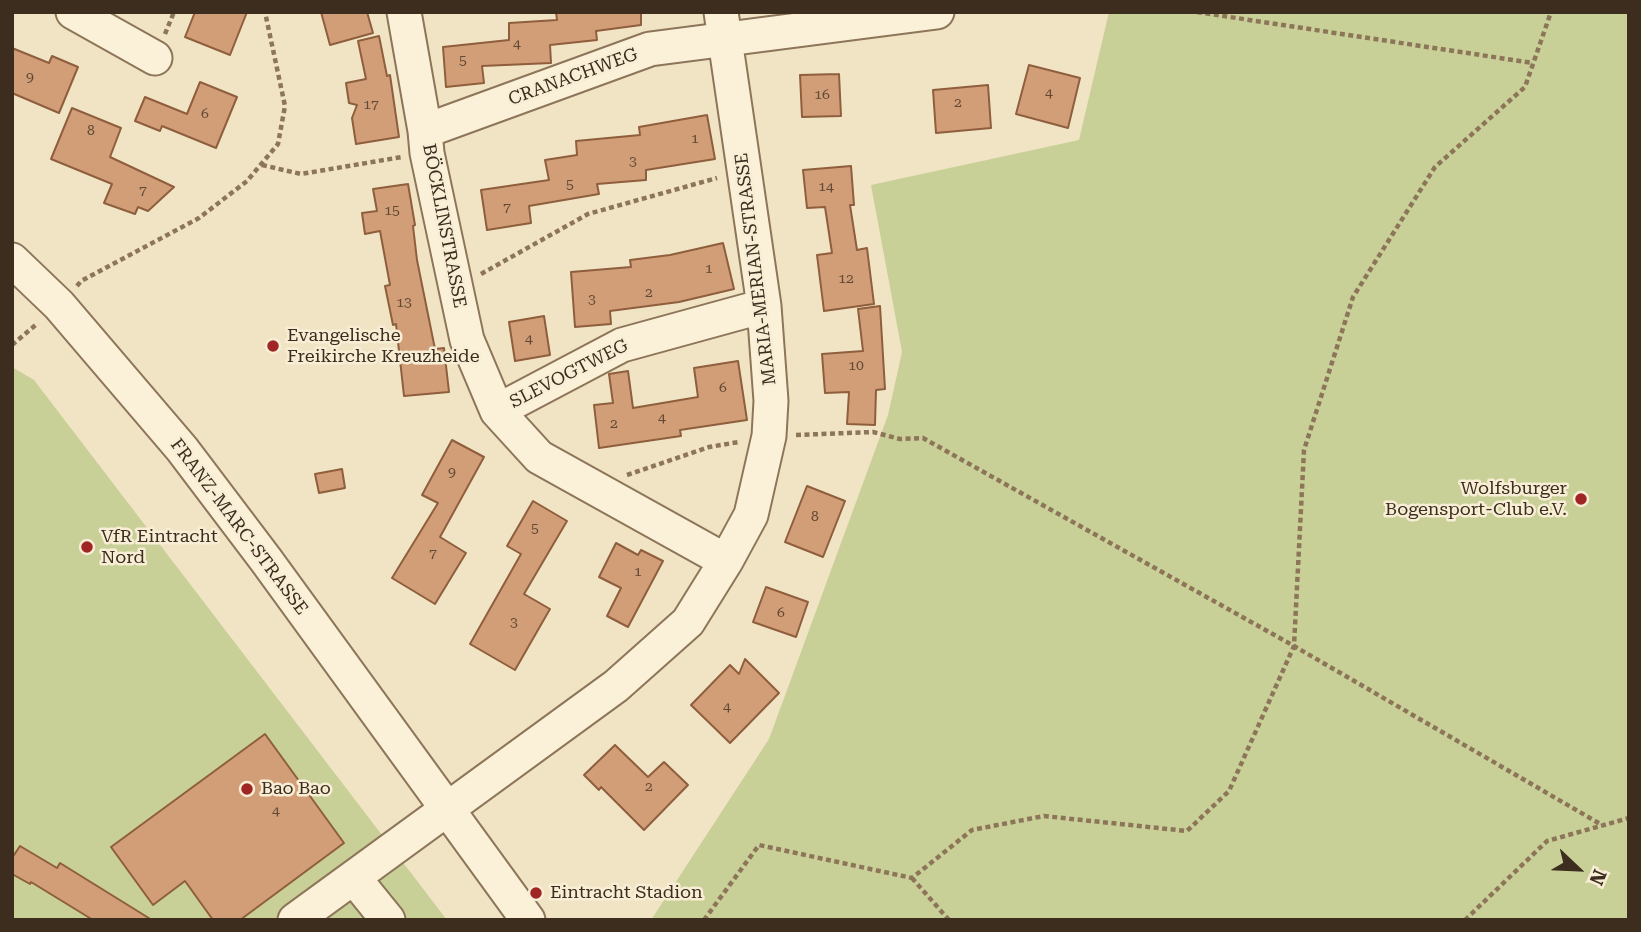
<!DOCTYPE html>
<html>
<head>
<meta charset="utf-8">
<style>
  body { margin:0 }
  #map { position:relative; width:1641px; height:932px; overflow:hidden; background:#f1e4c4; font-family:"Roboto Serif",serif }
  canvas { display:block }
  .frame { position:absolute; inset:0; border:14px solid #3c2d1e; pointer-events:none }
  .north { position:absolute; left:1543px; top:834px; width:70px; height:70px; -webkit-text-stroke:5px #f8eed5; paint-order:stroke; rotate:113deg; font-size:19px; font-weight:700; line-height:28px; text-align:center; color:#3c2d1e }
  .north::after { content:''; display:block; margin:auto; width:24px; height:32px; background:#3c2d1e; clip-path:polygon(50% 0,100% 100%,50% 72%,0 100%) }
</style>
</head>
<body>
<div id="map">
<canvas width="1641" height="932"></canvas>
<div class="frame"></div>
<div class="north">N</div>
</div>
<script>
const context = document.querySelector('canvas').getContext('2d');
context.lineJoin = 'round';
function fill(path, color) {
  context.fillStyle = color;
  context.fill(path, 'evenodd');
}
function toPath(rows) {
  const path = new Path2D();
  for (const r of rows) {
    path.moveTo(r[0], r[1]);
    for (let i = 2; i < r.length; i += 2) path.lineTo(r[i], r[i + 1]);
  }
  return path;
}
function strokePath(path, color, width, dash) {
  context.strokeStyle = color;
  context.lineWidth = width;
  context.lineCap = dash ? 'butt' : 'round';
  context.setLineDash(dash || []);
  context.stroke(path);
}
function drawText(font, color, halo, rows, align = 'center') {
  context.font = font + ' "Roboto Serif",serif';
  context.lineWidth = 5;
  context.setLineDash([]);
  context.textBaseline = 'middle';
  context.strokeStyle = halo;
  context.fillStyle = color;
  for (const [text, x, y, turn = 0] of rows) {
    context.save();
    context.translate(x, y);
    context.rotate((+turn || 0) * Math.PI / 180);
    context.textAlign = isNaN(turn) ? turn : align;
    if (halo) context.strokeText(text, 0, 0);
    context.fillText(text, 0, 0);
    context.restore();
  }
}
const green = toPath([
  [1109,12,1629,12,1629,920,651,920,769,739,888,415,902,352,871,185,1079,140],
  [12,367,34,380,447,920,12,920]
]);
const building = toPath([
  [195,12,247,12,230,55,185,37,195,12],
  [321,12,367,12,373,33,330,45,321,12],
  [556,12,641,12,641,25,596,31,597,40,550,45,551,63,482,66,484,83,446,87,443,47,509,40,509,23,557,20,556,12],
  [379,36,387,76,390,75,399,137,356,144,352,118,357,105,349,103,346,83,366,79,358,41,379,36],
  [12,48,49,63,52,56,78,67,59,113,12,93,12,48],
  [1029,65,1080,78,1068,128,1016,114,1029,65],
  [839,74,841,116,802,117,800,75,839,74],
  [200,82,237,97,216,148,162,126,160,131,135,121,145,97,187,114,200,82],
  [988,85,991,128,936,133,933,90,988,85],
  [72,108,121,128,110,157,174,187,148,211,138,207,135,214,104,203,112,184,51,159,72,108],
  [707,115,715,159,646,170,646,180,597,184,599,194,529,206,531,223,487,230,481,190,549,180,545,160,577,155,576,141,640,135,639,127,707,115],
  [851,166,854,205,850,205,857,250,867,248,874,304,824,311,817,255,832,253,825,207,807,208,803,170,851,166],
  [408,184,415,225,413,226,417,260,435,349,444,348,449,392,404,396,396,324,393,325,385,286,390,285,380,231,365,234,362,213,377,211,373,189,408,184],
  [723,243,734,289,679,302,610,311,611,324,575,327,571,272,631,267,630,260,670,255,723,243],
  [880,306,885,389,876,390,875,425,847,424,849,392,825,393,822,354,863,351,858,309,880,306],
  [544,316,550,355,515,361,509,322,544,316],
  [738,361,747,420,680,430,681,436,599,448,594,405,613,403,609,374,628,371,633,408,698,397,694,368,738,361],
  [452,440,484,457,440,537,466,553,435,604,392,578,438,503,422,495,452,440],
  [342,469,345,488,319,493,315,474,342,469],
  [807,486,845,501,823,557,785,542,807,486],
  [533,501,567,521,524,594,550,609,515,670,470,644,521,554,507,546,533,501],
  [616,543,638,555,641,550,663,561,628,627,607,616,621,588,599,577,616,543],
  [766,587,808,602,796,637,753,622,766,587],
  [745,659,779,693,730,743,691,705,730,665,739,674,745,659],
  [265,734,344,843,240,920,213,920,185,881,153,905,111,847,265,734],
  [615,745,648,777,664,762,688,785,644,830,601,787,599,790,584,775,615,745],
  [20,846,57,868,60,863,152,920,93,920,31,882,30,884,12,874,12,858,20,846]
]);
const path = toPath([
  [1197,12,1533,63],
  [165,34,174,12],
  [262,165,301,174,402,157],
  [481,274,588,214,717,178],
  [77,286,81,281,199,218,247,181,278,144,285,106,265,12],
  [12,345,38,323],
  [796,435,873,432,900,439,923,438,1294,646,1602,825],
  [627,475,709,447,739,442],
  [912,878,949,920],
  [704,920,759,845,912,878,972,830,1044,816,1187,831,1229,791,1294,646,1304,450,1353,297,1435,167,1525,87,1551,12],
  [1465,920,1547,841,1629,818]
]);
const minor = toPath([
  [73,12,155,58],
  [404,12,425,131,427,153,467,340,497,411,539,457,726,561],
  [425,131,650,49,937,12],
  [12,260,59,305,182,449,266,560,528,920],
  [497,411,622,345,764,306],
  [354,878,388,920],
  [295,920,616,686,688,622,726,561,751,515,769,436,771,401,764,306,721,12]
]);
const markers = [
  [273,346,7,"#a02525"],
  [1581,499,7,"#a02525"],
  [87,547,7,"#a02525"],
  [247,789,7,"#a02525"],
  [536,893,7,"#a02525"]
];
const numberNames = [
  ["4",517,44],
  ["5",463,61],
  ["9",30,78],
  ["4",1049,93],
  ["16",822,95],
  ["2",958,103],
  ["17",371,105],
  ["6",205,114],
  ["8",91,131],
  ["1",695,139],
  ["3",633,162],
  ["5",570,185],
  ["14",826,187],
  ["7",143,191],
  ["7",507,208],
  ["15",392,211],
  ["1",709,269],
  ["12",846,279],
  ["2",649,293],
  ["3",592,300],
  ["13",404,303],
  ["4",529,339],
  ["10",856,366],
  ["6",723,388],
  ["4",662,418],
  ["2",614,424],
  ["9",452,473],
  ["8",815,517],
  ["5",535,529],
  ["7",433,554],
  ["1",638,572],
  ["6",781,613],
  ["3",514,623],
  ["4",727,707],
  ["2",649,787],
  ["4",276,811]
];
const streetNames = [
  ["CRANACHWEG",573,77,-20],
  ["BÖCKLINSTRASSE",444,226,79],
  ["MARIA-MERIAN-STRASSE",756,269,-97],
  ["SLEVOGTWEG",569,374,-27],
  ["FRANZ-MARC-STRASSE",239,527,53]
];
const poiNames = [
  ["Evangelische",287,336],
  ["Freikirche Kreuzheide",287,357],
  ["Wolfsburger",1567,489,"right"],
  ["Bogensport-Club e.V.",1567,510,"right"],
  ["VfR Eintracht",101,537],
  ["Nord",101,558],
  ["Bao Bao",261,789],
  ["Eintracht Stadion",550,893]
];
fill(green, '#c9d097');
fill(building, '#d19e78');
strokePath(building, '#8e5e3d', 2);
strokePath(minor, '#8d7559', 37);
strokePath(path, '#8d7559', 4.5, [5, 3.5]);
strokePath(minor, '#fbf1d8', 33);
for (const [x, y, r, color] of markers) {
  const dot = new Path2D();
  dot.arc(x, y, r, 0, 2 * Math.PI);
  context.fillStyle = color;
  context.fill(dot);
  strokePath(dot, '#f8eed5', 2.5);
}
drawText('14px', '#614934', null, numberNames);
drawText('18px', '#3c2d1e', '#f8eed5', streetNames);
drawText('18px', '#3c2d1e', '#f8eed5', poiNames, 'left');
</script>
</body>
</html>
